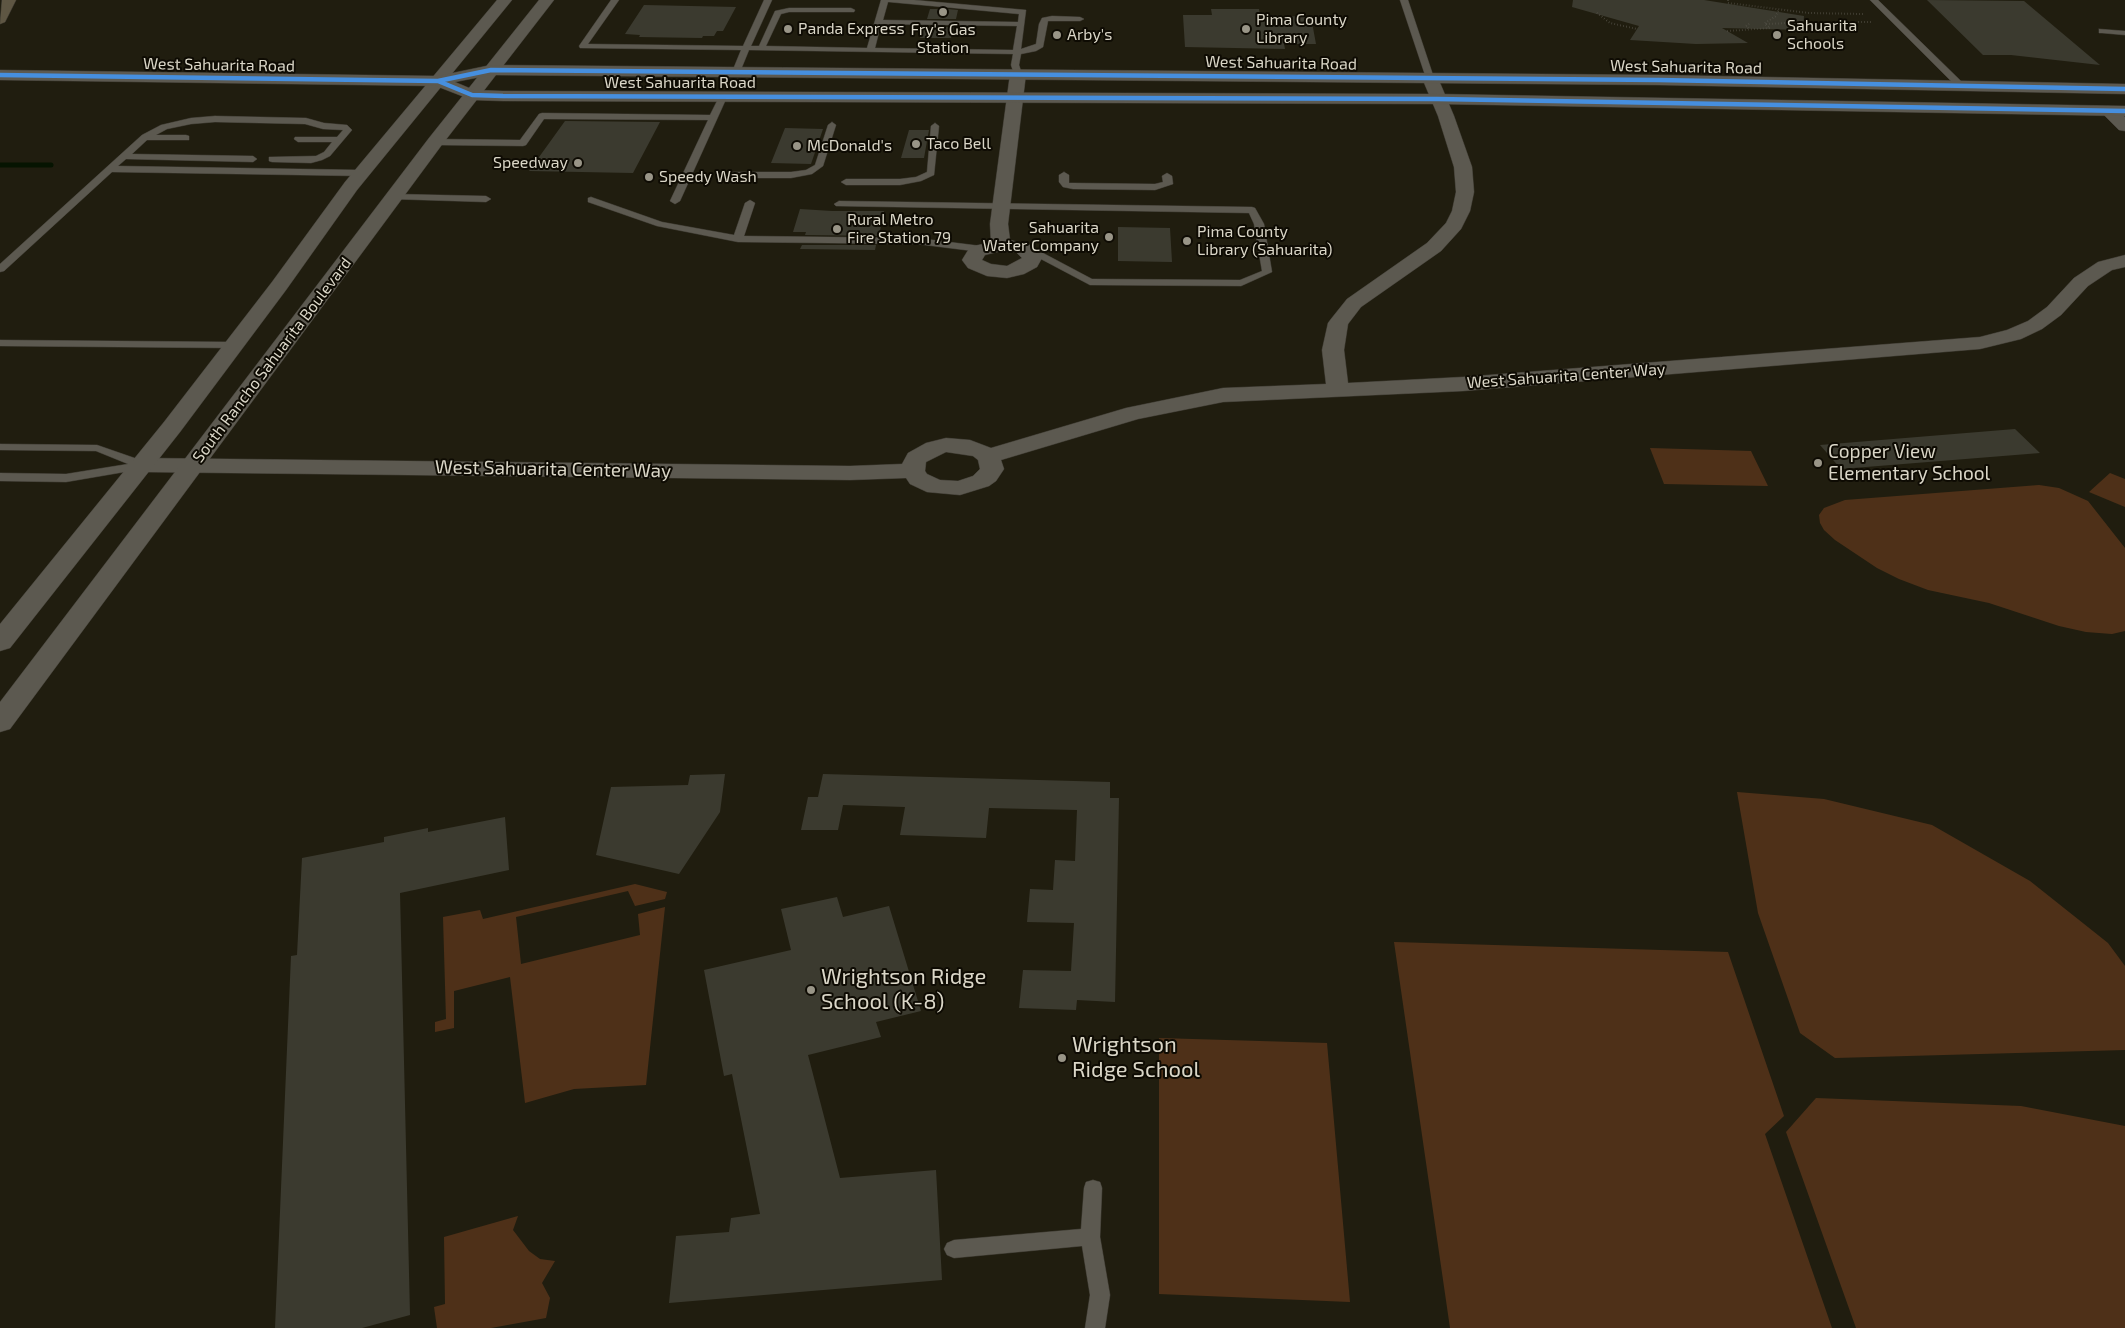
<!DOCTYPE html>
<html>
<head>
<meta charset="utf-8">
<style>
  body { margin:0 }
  canvas { display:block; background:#201d0f }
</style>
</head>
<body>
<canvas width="2125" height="1328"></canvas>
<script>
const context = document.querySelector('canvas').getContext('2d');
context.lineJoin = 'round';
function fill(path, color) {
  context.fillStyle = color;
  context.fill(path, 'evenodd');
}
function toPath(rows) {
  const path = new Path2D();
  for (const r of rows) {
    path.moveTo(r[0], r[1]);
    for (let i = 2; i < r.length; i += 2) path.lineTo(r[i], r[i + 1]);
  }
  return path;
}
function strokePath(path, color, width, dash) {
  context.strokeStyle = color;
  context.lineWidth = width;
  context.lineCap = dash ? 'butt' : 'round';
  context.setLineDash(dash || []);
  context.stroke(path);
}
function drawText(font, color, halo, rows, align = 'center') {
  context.font = font + ' "Exo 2",sans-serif';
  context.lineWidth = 4;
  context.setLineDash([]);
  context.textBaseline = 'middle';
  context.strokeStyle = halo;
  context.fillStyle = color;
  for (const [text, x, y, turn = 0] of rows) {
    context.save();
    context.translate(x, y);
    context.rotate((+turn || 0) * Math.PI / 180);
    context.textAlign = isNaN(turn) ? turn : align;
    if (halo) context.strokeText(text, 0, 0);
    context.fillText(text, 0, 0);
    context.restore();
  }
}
const green = toPath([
  [1650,448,1751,451,1768,486,1664,484],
  [2110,473,2125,479,2125,507,2089,492],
  [2039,485,2059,488,2088,501,2125,548,2125,631,2112,634,2086,632,2059,626,1989,603,1928,590,1899,579,1877,568,1835,540,1824,530,1820,523,1819,515,1824,508,1845,500],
  [1737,792,1824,799,1932,825,2030,881,2108,943,2125,966,2125,1050,1835,1058,1800,1033,1758,913],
  [635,884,667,892,665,899,635,906,628,891,516,917,521,964,640,935,638,914,665,907,646,1085,574,1089,525,1103,510,977,454,991,454,1028,435,1032,435,1022,446,1019,443,917,480,910,483,919],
  [1394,942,1728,952,1784,1116,1765,1134,1832,1328,1450,1328],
  [1159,1038,1327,1043,1350,1302,1159,1294],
  [1816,1098,2021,1106,2125,1126,2125,1328,1856,1328,1786,1132],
  [518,1216,513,1230,529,1251,540,1259,555,1261,542,1283,550,1298,546,1318,491,1328,437,1328,434,1307,445,1304,444,1237]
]);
const stream = toPath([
  [0,165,51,165]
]);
const building = toPath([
  [1573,0,1704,0,1804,16,1803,30,1722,28,1748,43,1696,44,1630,40,1639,26,1572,7],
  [1927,0,2024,1,2100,65,2011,55,1983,55],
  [644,5,736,7,723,31,717,31,714,36,703,36,702,38,639,37,640,35,625,34],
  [930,9,948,9,958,10,956,19,927,19],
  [1211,9,1259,9,1260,15,1311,17,1316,44,1284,44,1285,49,1185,47,1183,15,1212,15],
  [924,27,954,27,951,38,920,38],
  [565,121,660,122,633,173,529,171],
  [785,128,823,129,811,164,771,163],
  [909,130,929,130,924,158,901,158],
  [800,209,832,211,884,211,879,236,805,235,806,232,793,232],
  [1118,227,1170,228,1172,262,1118,261],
  [802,245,876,245,875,250,800,249],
  [2015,429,2040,453,1841,469,1820,445],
  [725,774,720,812,679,874,596,855,611,787,688,785,690,775],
  [823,774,1110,782,1110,798,1119,798,1115,1002,1077,1000,1076,1010,1019,1008,1023,970,1071,971,1074,923,1027,922,1030,889,1053,890,1055,860,1075,861,1077,810,989,808,986,838,900,835,905,807,843,805,838,830,801,830,808,797,818,797],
  [505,817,509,870,400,893,410,1315,362,1328,275,1328,291,956,297,955,302,858,384,842,384,837,428,828,428,832],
  [837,897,843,917,889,906,921,1011,876,1022,881,1037,808,1055,840,1178,936,1170,942,1280,669,1303,676,1236,729,1232,731,1218,760,1214,732,1074,724,1076,704,970,791,950,781,909]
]);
const path = toPath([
  [1728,0,1728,3,1809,13,1863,14],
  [1597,13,1610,23,1637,29],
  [1849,22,1871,22],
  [1765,23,1776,16,1779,9],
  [1749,24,1746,26,1749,29],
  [1766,24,1807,22],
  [1727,31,1770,28,1765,24]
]);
const service = toPath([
  [611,0,619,0,588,44,743,46,764,0,772,0,751,46,759,46,775,11,789,8,851,8,855,10,854,12,789,12,781,14,766,46,867,48,881,0,914,0,1026,10,1021,49,1036,44,1039,24,1042,18,1052,16,1080,17,1084,19,1080,21,1048,21,1043,47,1036,51,1021,54,1019,65,1022,74,1018,76,1014,74,1011,65,1013,54,749,50,740,72,736,74,732,72,741,50,580,48,579,46,611,0],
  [888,2,889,2,1019,14,1018,22,883,20,888,2],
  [881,24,1017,26,1013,50,875,48,881,24],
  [1400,0,1408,0,1434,78,1433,80,1426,78,1400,0],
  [1870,0,1878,0,1964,84,1964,88,1958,88,1870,0],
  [2099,29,2125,31,2125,35,2102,33,2099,33,2099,29],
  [720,95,727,97,680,201,675,204,670,201,708,120,544,119,526,145,523,146,435,145,431,142,435,139,520,140,539,114,542,113,710,115,720,95],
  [215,116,306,118,324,123,347,125,352,130,330,156,322,160,311,163,272,162,269,161,269,157,316,156,324,152,332,142,298,142,294,139,295,137,337,137,343,130,323,129,305,124,215,122,191,124,167,129,156,135,186,135,189,136,189,140,147,140,132,154,253,156,257,159,253,162,126,159,118,166,362,170,367,173,362,176,112,172,4,271,0,272,0,264,142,135,161,125,191,118,215,116],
  [832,122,836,125,823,166,812,174,791,178,731,178,726,175,731,172,791,172,806,170,815,165,828,125,832,122],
  [935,123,939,126,934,175,921,181,900,185,846,185,841,182,846,179,900,179,916,177,927,172,931,126,935,123],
  [1064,172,1069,175,1069,183,1073,183,1155,184,1163,182,1162,176,1167,173,1172,176,1173,184,1155,190,1073,189,1063,187,1059,182,1059,175,1064,172],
  [394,194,486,196,491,199,486,202,391,199,389,197,394,194],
  [591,197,662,222,734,235,745,203,750,200,755,203,744,236,917,238,981,246,986,249,981,252,917,244,738,242,657,226,588,202,588,198,591,197],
  [839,201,1252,207,1255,208,1264,224,1272,272,1241,286,1090,285,1039,258,1032,260,1027,257,1037,253,1043,253,1092,279,1240,280,1262,271,1254,224,1249,213,836,206,834,204,839,201],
  [0,340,235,342,240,345,235,348,0,346,0,340],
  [0,444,97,445,146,462,148,465,142,469,66,482,0,481,0,473,66,474,128,464,96,451,0,450,0,444],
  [1093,1180,1100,1182,1102,1188,1100,1237,1110,1295,1105,1328,1085,1328,1090,1295,1082,1246,954,1258,947,1255,944,1249,947,1243,954,1240,1081,1229,1084,1188,1086,1182,1093,1180]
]);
const minor = toPath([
  [1018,69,1024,71,1026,74,1008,224,1010,240,1034,246,1042,258,1037,267,1024,274,1007,278,987,276,968,268,962,260,970,247,991,242,990,224,1010,74,1012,71,1018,69],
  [1001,251,1016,252,1022,258,1007,266,991,264,982,260,985,255,1001,251],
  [1430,73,1436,75,1438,78,1454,116,1472,167,1474,192,1470,211,1461,229,1441,251,1361,307,1348,324,1344,350,1348,383,1463,377,1980,337,2007,330,2028,321,2047,307,2074,278,2098,262,2125,255,2125,267,2112,270,2088,286,2061,315,2042,329,2021,339,1980,349,1463,391,1223,402,1138,419,1001,460,1004,469,996,481,989,486,960,495,927,492,910,484,906,478,850,480,142,472,134,470,130,465,134,460,142,458,850,466,902,464,908,453,926,443,946,438,970,440,991,448,1126,408,1223,388,1326,384,1322,350,1328,323,1331,319,1347,299,1427,243,1446,223,1452,211,1456,192,1454,167,1438,116,1422,78,1424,75,1430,73],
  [946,452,973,456,978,460,980,469,973,476,958,481,940,480,927,474,925,471,926,462,946,452],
  [2108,106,2114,107,2125,117,2125,131,2119,130,2100,111,2102,107,2108,106]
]);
const tertiary = toPath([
  [497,0,512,0,357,190,286,290,180,432,10,648,0,651,0,624,164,422,272,282,345,182,497,0],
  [539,0,554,0,441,146,10,729,0,732,0,702,429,138,539,0]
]);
const secondary = toPath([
  [491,65,1659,75,2125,84,2125,94,1659,85,491,75,455,82,474,90,503,91,1438,94,2125,106,2125,116,1438,104,503,101,472,100,436,86,0,80,0,70,438,76,491,65]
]);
const motorway = toPath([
  [2,0,16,0,5,22,0,24,2,0]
]);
const cycleway = toPath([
  [0,75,438,81,491,70,1659,80,2125,89],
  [438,81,472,95,503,96,1438,99,2125,111]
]);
const markers = [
  [943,12,5,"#999587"],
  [788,29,5,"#999587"],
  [1246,29,5,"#999587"],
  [1057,35,5,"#999587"],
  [1777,35,5,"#999587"],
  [916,144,5,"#999587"],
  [797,146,5,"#999587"],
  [578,163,5,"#999587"],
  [649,177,5,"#999587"],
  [837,229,5,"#999587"],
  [1109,237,5,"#999587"],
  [1187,241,5,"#999587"],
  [1818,463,5,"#999587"],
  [811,990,5,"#999587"],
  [1062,1058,5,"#999587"]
];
const farPoinames = [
  ["Pima County",1256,20],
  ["Library",1256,38],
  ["Sahuarita",1787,26],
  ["Schools",1787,44],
  ["Panda Express",798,29],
  ["Fry's Gas",943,30,"center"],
  ["Station",943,48,"center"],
  ["Arby's",1067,35],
  ["Taco Bell",926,144],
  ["McDonald's",807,146],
  ["Speedway",568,163,"right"],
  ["Speedy Wash",659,177],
  ["Rural Metro",847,220],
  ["Fire Station 79",847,238],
  ["Sahuarita",1099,228,"right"],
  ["Water Company",1099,246,"right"],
  ["Pima County",1197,232],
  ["Library (Sahuarita)",1197,250]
];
const farStreetnames = [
  ["West Sahuarita Road",1281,63,1],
  ["West Sahuarita Road",219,65,1],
  ["West Sahuarita Road",1686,67,1],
  ["West Sahuarita Road",680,83],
  ["South Rancho Sahuarita Boulevard",272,360,-53],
  ["West Sahuarita Center Way",1566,376,-4]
];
const poiNames = [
  ["Copper View",1828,452],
  ["Elementary School",1828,474]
];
const streetNames = [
  ["West Sahuarita Center Way",553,469,1]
];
const nearPoinames = [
  ["Wrightson Ridge",821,977],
  ["School (K-8)",821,1002],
  ["Wrightson",1072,1045],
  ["Ridge School",1072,1070]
];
fill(green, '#4e3018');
strokePath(stream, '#061401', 5);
fill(building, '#3b3a2f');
strokePath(service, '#3c3930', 1);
strokePath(minor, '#3c3930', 1);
strokePath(tertiary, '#3c3930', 1);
strokePath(secondary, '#3c3930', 1);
strokePath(motorway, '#3c3930', 1);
strokePath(path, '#5b584f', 2, [0.5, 2.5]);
fill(service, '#5c5950');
fill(minor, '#5c5950');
fill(tertiary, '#5c5950');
fill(secondary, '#5c5950');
fill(motorway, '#5e5643');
strokePath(cycleway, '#468fdf', 4.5);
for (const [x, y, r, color] of markers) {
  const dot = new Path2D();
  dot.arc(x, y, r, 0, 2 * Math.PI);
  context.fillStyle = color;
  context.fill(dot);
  strokePath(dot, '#0e0b03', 2);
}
drawText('16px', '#dad6c7', '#0e0b03', farPoinames, 'left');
drawText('16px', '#dad6c7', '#0e0b03', farStreetnames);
drawText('19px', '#dad6c7', '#0e0b03', poiNames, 'left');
drawText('19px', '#dad6c7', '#0e0b03', streetNames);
drawText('22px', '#dad6c7', '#0e0b03', nearPoinames, 'left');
</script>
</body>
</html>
